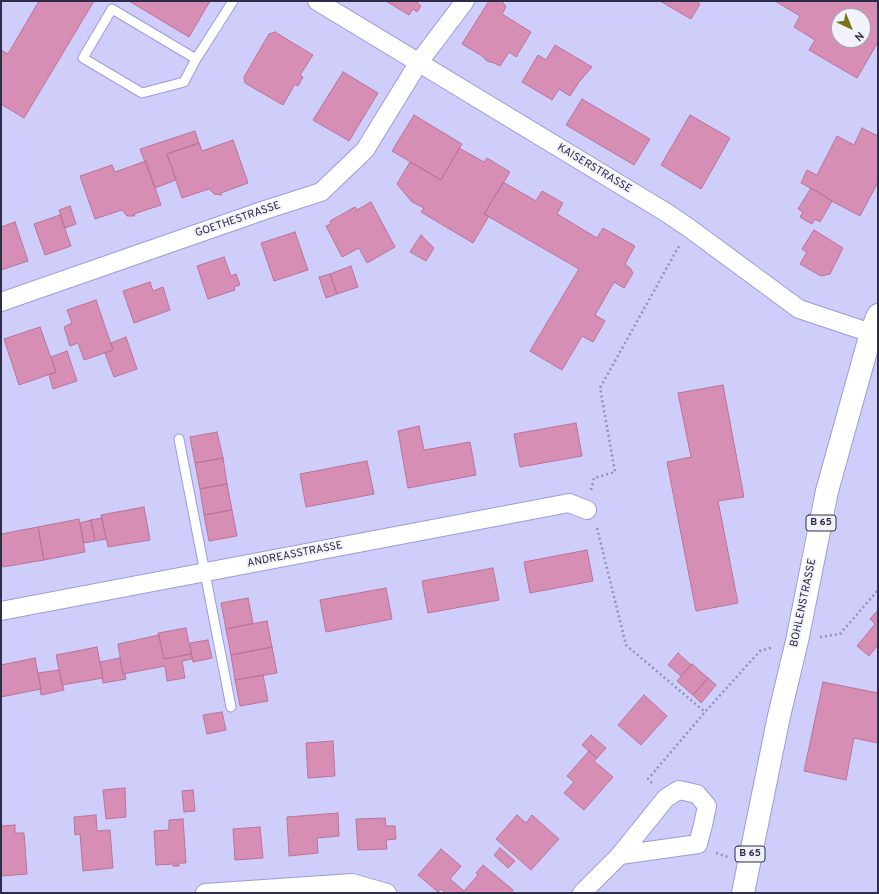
<!DOCTYPE html>
<html>
<head>
<meta charset="utf-8">
<style>
  body { margin:0 }
  #map { position:relative; width:879px; height:894px; overflow:hidden; background:#cfcdfa; font-family:Overpass,sans-serif }
  canvas { display:block }
  .frame { position:absolute; inset:0; border:2px solid #2e2c49; pointer-events:none }
  .north { position:absolute; left:831px; top:8px; width:40px; height:40px; box-sizing:border-box; background:#f2f2fa; border:1px solid #a4a3b3; border-radius:50%; rotate:136deg; font-size:11px; font-weight:700; line-height:16px; text-align:center; color:#2e2c49 }
  .north::after { content:''; display:block; margin:auto; width:14px; height:18px; background:#787418; clip-path:polygon(50% 0,100% 100%,50% 72%,0 100%) }
</style>
</head>
<body>
<div id="map">
<canvas width="879" height="894"></canvas>
<div class="frame"></div>
<div class="north">N</div>
</div>
<script>
const context = document.querySelector('canvas').getContext('2d');
context.lineJoin = 'round';
function fill(path, color) {
  context.fillStyle = color;
  context.fill(path, 'evenodd');
}
function toPath(rows) {
  const path = new Path2D();
  for (const r of rows) {
    path.moveTo(r[0], r[1]);
    for (let i = 2; i < r.length; i += 2) path.lineTo(r[i], r[i + 1]);
  }
  return path;
}
function strokePath(path, color, width, dash) {
  context.strokeStyle = color;
  context.lineWidth = width;
  context.lineCap = dash ? 'butt' : 'round';
  context.setLineDash(dash || []);
  context.stroke(path);
}
function drawText(font, color, halo, rows, align = 'center') {
  context.font = font + ' Overpass,sans-serif';
  context.lineWidth = 4;
  context.setLineDash([]);
  context.textBaseline = 'middle';
  context.strokeStyle = halo;
  context.fillStyle = color;
  for (const [text, x, y, turn = 0] of rows) {
    context.save();
    context.translate(x, y);
    context.rotate((+turn || 0) * Math.PI / 180);
    context.textAlign = isNaN(turn) ? turn : align;
    if (halo) context.strokeText(text, 0, 0);
    context.fillText(text, 0, 0);
    context.restore();
  }
}
const building = toPath([
  [39,1,94,1,24,118,1,104,1,50,8,54,39,1],
  [129,1,210,1,189,37,129,1],
  [386,1,418,1,417,3,421,6,417,12,413,9,409,15,386,1],
  [489,1,502,1,506,7,502,14,531,32,516,57,509,52,500,66,494,63,487,61,482,56,462,44,489,1],
  [660,1,696,1,700,4,691,19,660,1],
  [775,1,878,1,878,42,857,78,809,50,815,40,794,27,800,16,775,1],
  [839,16,863,16,863,40,839,40,839,16],
  [275,32,313,55,300,75,303,77,298,86,295,84,283,105,245,83,244,77,269,34,275,32],
  [555,45,592,67,579,82,570,96,559,89,552,100,522,82,538,55,546,60,555,45],
  [343,72,378,93,349,141,313,120,343,72],
  [582,99,650,139,634,165,566,125,582,99],
  [414,115,462,144,441,180,392,151,414,115],
  [690,115,730,138,701,189,661,165,690,115],
  [862,128,878,136,878,182,860,216,826,198,827,197,801,183,807,170,817,175,837,136,854,145,862,128],
  [195,131,199,143,167,154,176,180,155,188,140,149,195,131],
  [233,140,248,183,221,193,222,195,214,194,209,189,182,198,167,154,199,143,202,151,233,140],
  [459,148,484,162,487,158,510,172,484,214,489,216,473,243,421,212,424,208,412,202,397,184,410,162,441,180,459,148],
  [146,161,161,205,134,214,135,216,127,216,122,210,95,219,80,176,112,165,115,172,146,161],
  [503,182,536,201,542,191,563,203,557,214,597,238,603,228,635,246,625,264,630,268,633,273,624,288,614,282,595,315,605,321,593,342,582,336,562,370,530,351,579,269,484,214,503,182],
  [811,188,832,201,820,222,815,219,812,224,800,217,803,212,798,209,811,188],
  [371,202,395,247,367,263,359,248,342,257,326,226,331,224,330,221,355,207,357,210,371,202],
  [70,206,76,224,65,228,59,210,70,206],
  [60,215,71,246,45,255,34,224,60,215],
  [15,222,28,261,1,270,1,227,15,222],
  [814,230,843,248,830,274,821,276,800,264,807,252,802,249,814,230],
  [295,232,308,270,274,281,261,243,295,232],
  [421,235,434,248,426,261,410,252,421,235],
  [224,257,231,276,236,274,240,285,234,287,235,290,208,299,197,266,224,257],
  [351,266,358,287,337,294,330,274,351,266],
  [330,274,337,294,326,298,319,277,330,274],
  [150,282,153,291,163,287,170,310,134,323,123,291,150,282],
  [96,300,113,350,84,360,78,343,70,346,64,327,72,323,67,310,96,300],
  [40,327,56,372,19,385,4,339,40,327],
  [126,337,137,369,114,377,105,353,113,350,111,343,126,337],
  [67,351,77,381,53,389,49,375,56,372,51,357,67,351],
  [723,385,744,497,718,501,738,603,696,611,667,462,691,457,678,393,723,385],
  [576,423,582,456,520,467,514,434,576,423],
  [419,426,424,450,470,442,476,475,408,488,398,431,419,426],
  [217,432,223,458,195,463,190,437,217,432],
  [223,458,227,484,200,489,195,463,223,458],
  [367,461,374,494,306,507,300,474,367,461],
  [227,484,232,510,204,515,200,489,227,484],
  [144,507,150,540,108,547,101,515,144,507],
  [232,510,237,536,209,541,204,515,232,510],
  [102,518,106,539,95,541,91,520,102,518],
  [79,519,85,552,44,560,38,527,79,519],
  [91,520,95,541,84,543,80,523,91,520],
  [38,527,44,560,3,567,1,558,1,534,38,527],
  [587,550,593,581,530,593,524,562,587,550],
  [493,568,499,600,428,613,422,581,493,568],
  [386,588,392,619,326,632,320,600,386,588],
  [248,598,253,623,226,629,221,603,248,598],
  [878,610,878,645,869,656,857,646,875,624,870,619,878,610],
  [267,621,272,647,231,655,226,629,267,621],
  [186,628,191,654,164,659,158,633,186,628],
  [159,635,164,659,191,654,192,659,182,661,185,678,167,681,165,666,123,674,118,644,159,635],
  [208,640,212,658,193,662,190,643,208,640],
  [97,647,103,678,62,685,56,655,97,647],
  [272,647,277,673,235,680,231,655,272,647],
  [678,653,691,665,681,676,668,665,678,653],
  [35,658,41,689,1,697,1,665,35,658],
  [120,658,123,674,125,674,126,679,103,683,102,678,103,678,100,662,120,658],
  [692,664,708,678,693,695,677,681,692,664],
  [59,670,64,690,41,695,40,690,41,689,38,673,59,670],
  [263,675,268,701,240,706,235,680,263,675],
  [708,678,716,685,701,703,693,695,708,678],
  [823,682,878,693,878,743,854,738,846,780,804,771,823,682],
  [644,695,667,716,641,745,618,725,644,695],
  [222,712,226,730,207,734,203,715,222,712],
  [591,735,606,748,597,758,582,745,591,735],
  [333,741,335,776,308,778,306,743,333,741],
  [589,751,597,758,594,761,613,777,584,810,564,793,574,782,567,776,589,751],
  [125,788,126,817,106,819,103,790,125,788],
  [193,790,195,811,184,812,182,791,193,790],
  [338,813,339,836,317,838,318,853,289,856,287,817,338,813],
  [96,815,97,831,110,830,113,868,83,871,80,834,75,835,74,817,96,815],
  [517,815,526,823,532,815,559,839,531,870,496,839,517,815],
  [385,818,386,826,395,826,396,839,386,840,387,849,358,850,356,819,385,818],
  [183,819,186,863,179,863,179,866,173,866,173,864,156,865,154,831,169,830,169,820,183,819],
  [15,825,15,833,24,833,27,874,1,876,1,826,15,825],
  [260,827,263,858,235,860,233,829,260,827],
  [500,848,515,861,508,868,494,855,500,848],
  [441,849,461,866,450,879,464,891,478,875,476,873,483,865,513,890,511,893,445,893,441,889,438,892,418,875,441,849]
]);
const path = toPath([
  [591,490,594,478,615,472,600,388,679,246],
  [597,528,626,645,705,712],
  [820,637,840,634,878,590],
  [652,783,648,779,705,712,760,651,773,647],
  [716,853,728,857]
]);
const service = toPath([
  [196,59,112,9,83,58,142,93,184,82,196,59,233,1],
  [179,439,231,707]
]);
const minor = toPath([
  [317,1,667,213,689,228,799,309,871,333],
  [1,302,265,210,321,192,365,150,419,62,465,1],
  [1,611,569,503,587,510],
  [205,893,352,883,387,893],
  [582,893,620,855,666,798,679,790,697,794,707,806,703,825,698,844,620,855]
]);
const primary = toPath([
  [743,893,779,716,797,641,827,491,871,333,878,315]
]);
const shields = [
  [821,523,30],
  [750,854,30]
];
const shieldNames = [
  ["B 65",821,523],
  ["B 65",750,854]
];
const streetNames = [
  ["KAISERSTRASSE",594,169,31],
  ["GOETHESTRASSE",238,220,-19],
  ["ANDREASSTRASSE",295,555,-11],
  ["BOHLENSTRASSE",804,603,-78]
];
fill(building, '#d68eb4');
strokePath(building, '#ba7399', 1);
strokePath(service, '#9e99e0', 11);
strokePath(minor, '#9e99e0', 20);
strokePath(primary, '#9e99e0', 24);
strokePath(path, '#9391b8', 2.5, [2, 3]);
strokePath(service, '#fff', 9);
strokePath(minor, '#fff', 18);
strokePath(primary, '#fff', 22);
for (const [x, y, w] of shields) {
  const box = new Path2D();
  box.roundRect(x - w / 2, y - 8, w, 16, 3);
  context.fillStyle = '#f2f2fa';
  context.fill(box);
  strokePath(box, '#2e2c49', 1);
}
drawText('bold 10px', '#2e2c49', null, shieldNames);
drawText('11px', '#2e2c49', '#f2f2fa', streetNames);
</script>
</body>
</html>
